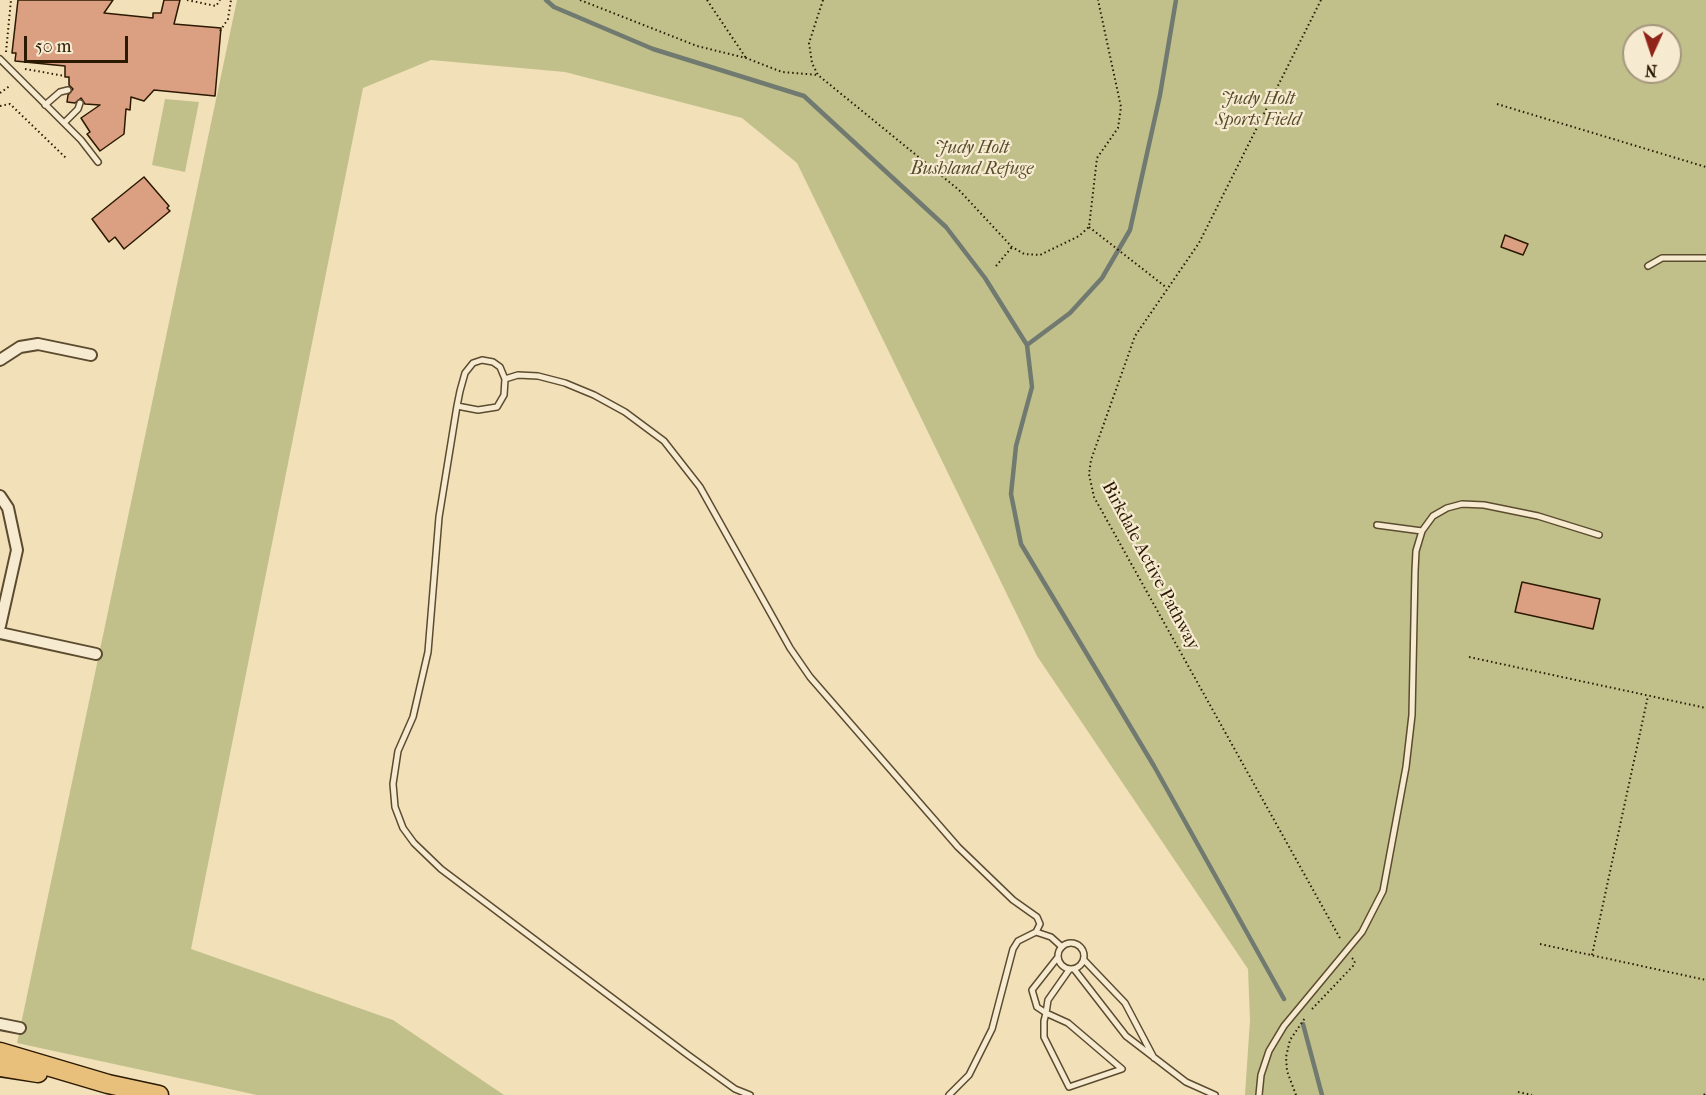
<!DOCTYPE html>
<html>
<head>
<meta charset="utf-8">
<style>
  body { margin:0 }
  #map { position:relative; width:1706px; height:1095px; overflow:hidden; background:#f1e0b8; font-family:"IM FELL French Canon",serif }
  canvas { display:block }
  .north { position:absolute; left:1622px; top:24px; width:60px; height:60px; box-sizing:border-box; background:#f6ebd1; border:2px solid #a5977e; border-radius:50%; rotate:183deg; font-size:16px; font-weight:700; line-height:24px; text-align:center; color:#2b1901 }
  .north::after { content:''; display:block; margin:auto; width:21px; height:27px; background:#8f2418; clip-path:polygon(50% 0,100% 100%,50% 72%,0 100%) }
  .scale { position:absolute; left:24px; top:36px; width:104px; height:27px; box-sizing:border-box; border:3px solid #2b1901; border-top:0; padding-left:8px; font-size:18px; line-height:21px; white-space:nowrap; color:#2b1901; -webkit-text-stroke:4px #f6ebd1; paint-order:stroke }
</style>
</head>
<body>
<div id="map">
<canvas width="1706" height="1095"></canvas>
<div class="north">N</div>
<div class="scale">50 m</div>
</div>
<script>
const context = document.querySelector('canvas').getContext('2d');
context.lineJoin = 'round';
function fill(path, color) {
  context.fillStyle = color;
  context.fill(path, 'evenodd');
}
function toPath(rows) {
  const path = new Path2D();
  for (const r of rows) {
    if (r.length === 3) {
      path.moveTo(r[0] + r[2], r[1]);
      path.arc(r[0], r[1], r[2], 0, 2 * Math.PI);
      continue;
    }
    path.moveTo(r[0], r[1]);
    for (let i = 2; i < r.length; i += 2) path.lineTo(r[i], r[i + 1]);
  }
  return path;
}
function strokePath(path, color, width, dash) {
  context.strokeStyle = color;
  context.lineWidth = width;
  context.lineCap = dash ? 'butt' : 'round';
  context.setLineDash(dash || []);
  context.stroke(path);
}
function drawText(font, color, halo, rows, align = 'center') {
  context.font = font + ' "IM FELL French Canon",serif';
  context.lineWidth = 4.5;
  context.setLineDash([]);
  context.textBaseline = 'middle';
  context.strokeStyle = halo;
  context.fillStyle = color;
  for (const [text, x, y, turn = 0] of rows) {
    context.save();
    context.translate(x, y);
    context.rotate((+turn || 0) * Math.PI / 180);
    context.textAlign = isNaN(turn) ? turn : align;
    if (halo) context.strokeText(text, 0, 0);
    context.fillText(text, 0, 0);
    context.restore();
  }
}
const green = toPath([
  [237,0,1706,0,1706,1095,1245,1095,1250,1020,1248,969,1037,656,797,163,742,118,565,72,431,60,363,88,191,949,393,1020,504,1095,257,1095,17,1043],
  [1634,36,1670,36,1670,72,1634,72],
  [165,99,199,102,185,172,152,165]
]);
const stream = toPath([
  [546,0,554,7,653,49,804,96,946,227,985,278,1027,345,1032,387,1016,446,1011,494,1021,544,1154,766,1284,999],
  [1027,345,1070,313,1102,278,1130,230,1160,95,1176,0],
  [1303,1024,1322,1095]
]);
const building = toPath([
  [18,0,113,0,104,13,153,18,153,13,161,13,164,0,180,0,174,24,221,28,215,96,154,90,144,101,131,97,130,110,126,109,124,134,100,151,87,134,90,132,81,118,100,105,85,104,81,98,75,103,67,102,68,95,73,89,69,85,69,77,65,77,65,66,15,61,16,53,12,53,18,0],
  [144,177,169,206,167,208,170,211,124,249,115,237,109,242,92,219,144,177],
  [1505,235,1528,244,1523,255,1501,247,1505,235],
  [1522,582,1600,599,1593,629,1515,612,1522,582]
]);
const path = toPath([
  [187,0,216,6,220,0],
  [580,0,697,46,746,58,782,72,818,75],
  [707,0,746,58],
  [823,0,809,43,812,63,818,75,959,190,1012,247,1024,254,1040,255,1079,236,1089,227,1097,158,1118,128,1121,107,1098,0],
  [1321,0,1199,243,1135,336,1091,460,1089,474,1094,497,1341,940],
  [220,31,228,19,231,0],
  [6,52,11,0],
  [25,69,65,76],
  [0,93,11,85],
  [1497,104,1706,167],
  [0,106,10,104,66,158],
  [1089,227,1167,288],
  [996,266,1012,247],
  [1469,657,1706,708],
  [1540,944,1706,980],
  [1592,955,1648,696],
  [1312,1009,1353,966,1355,961,1352,958],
  [1518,1092,1532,1095],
  [1296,1095,1287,1071,1286,1057,1290,1040,1305,1018],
  [1704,1095,1706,1092]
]);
const service = toPath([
  [0,59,81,140,98,162],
  [45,105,60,92,68,90],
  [64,123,78,109,80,103],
  [1648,266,1662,258,1706,258],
  [505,379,518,375,538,376,565,383,594,395,625,412,664,441,700,487,790,648,810,677,958,847,1013,900,1037,917,1040,924,1036,932],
  [457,406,478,410,497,407,504,395,505,379,500,367,493,362,482,360,473,363,465,373,460,391,457,406,456,412,439,517,428,652,413,717,398,751,393,784,395,807,403,828,414,843,441,869,688,1055,735,1089,750,1095],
  [1377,525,1422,531],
  [1071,956,13],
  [1058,957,1032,990,1037,1007,1046,1013,1068,1023,1122,1069,1069,1087,1044,1037,1044,1021,1046,1013,1048,1000,1069,970],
  [1084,960,1125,1003,1154,1058],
  [1074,969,1126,1036,1186,1082,1215,1095],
  [949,1095,969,1075,992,1029,1013,949,1018,941,1036,932,1051,937,1062,947],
  [1259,1095,1261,1075,1269,1051,1284,1026,1362,932,1383,891,1406,767,1412,715,1415,571,1416,551,1422,531,1433,516,1447,508,1462,504,1484,505,1538,516,1599,535]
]);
const minor = toPath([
  [0,360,20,347,38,344,91,355],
  [0,496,8,508,17,550,0,626],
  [0,633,96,654],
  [0,1024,20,1028]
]);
const primary = toPath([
  [0,1052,108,1084,159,1095],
  [0,1067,38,1073]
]);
const parkNames = [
  ["Judy Holt",1258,100],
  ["Sports Field",1258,121],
  ["Judy Holt",972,149],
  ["Bushland Refuge",972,170]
];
const streetNames = [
  ["Birkdale Active Pathway",1150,566,62]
];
fill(green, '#c1c08a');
strokePath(stream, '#717a70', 4.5);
fill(building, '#dba082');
strokePath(building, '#2b1901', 1.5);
strokePath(service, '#5c4b2f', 8);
strokePath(minor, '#5c4b2f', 14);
strokePath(primary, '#2b1901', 21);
strokePath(path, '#2b1901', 2, [1.5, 3]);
strokePath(service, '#f6ebd1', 5);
strokePath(minor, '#f6ebd1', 10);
strokePath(primary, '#e8c07c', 18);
drawText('italic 18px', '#584b2a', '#f6ebd1', parkNames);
drawText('18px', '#2b1901', '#f6ebd1', streetNames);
</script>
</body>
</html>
